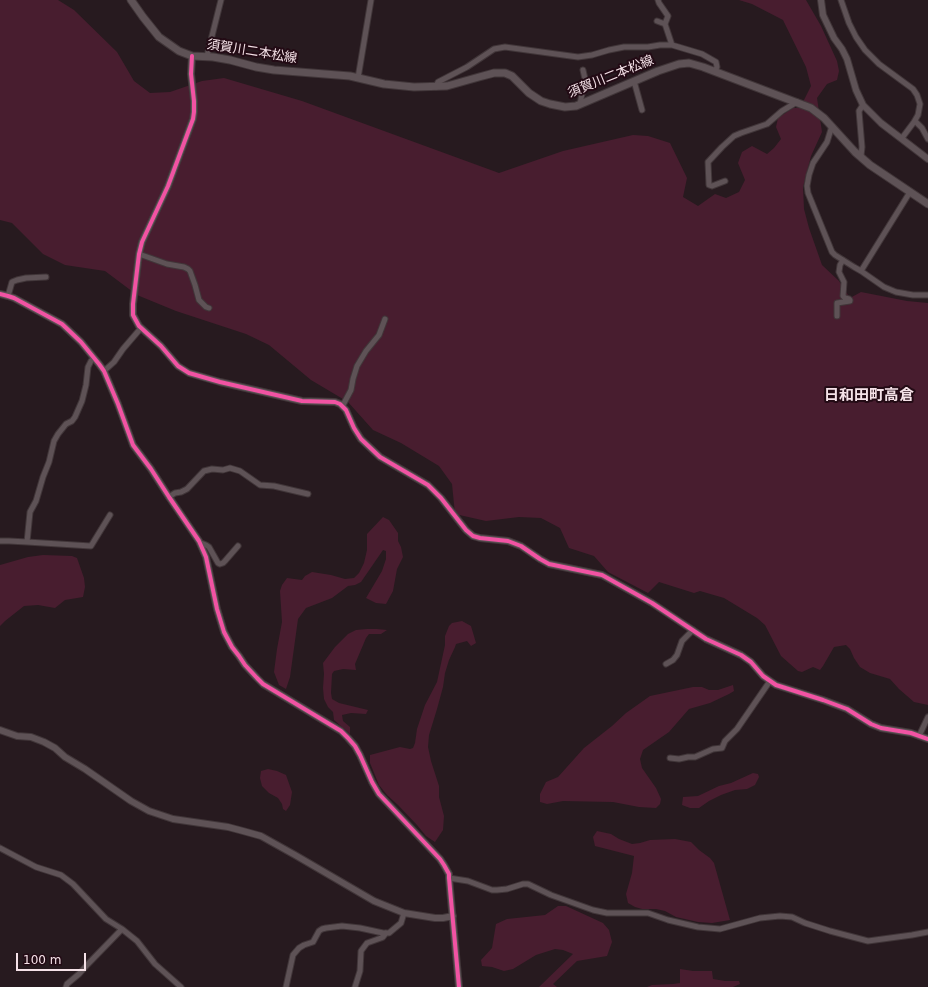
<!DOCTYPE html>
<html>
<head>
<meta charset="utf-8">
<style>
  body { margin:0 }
  #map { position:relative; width:928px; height:987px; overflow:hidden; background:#271a1f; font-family:"DejaVu Sans",sans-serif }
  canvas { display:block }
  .scale { position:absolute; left:16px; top:953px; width:70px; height:18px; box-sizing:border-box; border:2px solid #f5e2e8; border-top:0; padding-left:5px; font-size:12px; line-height:14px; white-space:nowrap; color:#f5e2e8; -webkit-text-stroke:3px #230b15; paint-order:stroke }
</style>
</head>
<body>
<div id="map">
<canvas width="928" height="987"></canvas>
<div class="scale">100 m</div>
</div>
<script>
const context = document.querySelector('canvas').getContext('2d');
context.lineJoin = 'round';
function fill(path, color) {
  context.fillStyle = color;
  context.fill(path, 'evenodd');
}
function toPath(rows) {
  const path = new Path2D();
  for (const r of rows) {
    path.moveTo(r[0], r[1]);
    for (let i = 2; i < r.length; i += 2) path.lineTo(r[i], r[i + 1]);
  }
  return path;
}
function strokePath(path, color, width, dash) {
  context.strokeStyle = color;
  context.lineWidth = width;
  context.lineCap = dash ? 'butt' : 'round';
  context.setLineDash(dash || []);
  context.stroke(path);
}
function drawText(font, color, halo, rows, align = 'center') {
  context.font = font + ' "DejaVu Sans","Noto Sans JP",sans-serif';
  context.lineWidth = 4;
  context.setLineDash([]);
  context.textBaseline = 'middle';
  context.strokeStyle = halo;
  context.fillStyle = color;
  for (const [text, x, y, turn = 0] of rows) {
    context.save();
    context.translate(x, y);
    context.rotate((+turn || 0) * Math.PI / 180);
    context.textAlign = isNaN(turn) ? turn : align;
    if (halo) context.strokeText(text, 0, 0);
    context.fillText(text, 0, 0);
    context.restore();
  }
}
const green = toPath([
  [0,0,58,0,74,10,117,52,134,81,150,93,170,92,202,81,224,78,302,101,499,173,563,151,633,135,648,136,670,143,687,178,683,197,698,206,715,194,726,198,739,192,745,180,738,163,742,152,752,146,767,154,774,148,781,139,776,127,778,118,793,108,800,108,811,86,806,67,783,20,752,4,739,0,806,0,821,26,837,61,839,71,837,80,827,84,817,98,822,132,811,156,803,187,804,209,809,228,822,265,839,281,850,298,861,292,907,301,928,303,928,705,914,702,899,689,890,679,870,673,860,667,854,658,850,649,846,645,834,647,823,666,820,670,813,667,802,672,798,671,781,656,765,625,757,618,724,598,700,591,694,593,659,582,648,593,608,572,594,556,569,548,560,528,541,518,519,517,486,521,455,514,452,484,439,466,401,443,373,430,348,402,311,380,269,345,246,334,176,311,137,295,105,271,65,265,43,254,12,223,0,220],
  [383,517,389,520,398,533,398,541,401,547,403,557,397,569,393,591,386,604,376,603,366,598,382,571,386,559,386,551,383,550,361,582,355,585,348,586,332,598,306,608,298,619,290,677,286,689,279,685,274,672,277,649,282,622,280,591,282,585,287,578,302,580,305,576,312,572,331,575,345,579,354,578,359,573,364,563,367,550,367,534],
  [43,555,72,556,77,558,84,578,85,587,83,597,65,600,55,608,38,605,24,606,5,621,0,626,0,565,28,557],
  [462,621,471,626,476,643,471,646,467,641,456,644,455,647,449,660,445,673,443,687,437,709,429,735,428,747,431,761,439,786,439,797,444,816,443,830,435,842,426,836,417,825,398,805,387,795,379,785,370,763,370,755,400,747,410,749,413,748,415,743,417,729,425,705,437,682,445,645,445,636,449,626,452,623],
  [367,629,377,629,387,630,381,634,369,634,366,638,355,664,356,670,343,669,334,671,332,674,331,693,332,699,339,703,368,710,366,714,351,713,342,715,343,721,350,727,350,734,334,720,333,712,328,707,324,699,323,688,324,674,323,663,335,647,348,634,356,630],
  [733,685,734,691,729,694,710,703,689,709,669,732,643,750,640,759,642,768,656,788,661,799,660,804,656,808,639,807,613,802,563,801,547,804,540,802,540,794,546,782,558,777,584,748,612,726,626,713,650,696,693,687,702,687,709,690,718,690],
  [268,769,277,771,286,775,292,792,290,805,286,811,283,809,282,804,278,798,269,793,262,786,260,778,261,771],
  [753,773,758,774,759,777,755,785,747,789,735,790,721,795,709,801,699,808,690,808,682,805,683,797,698,796,719,786,731,783],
  [597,831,611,834,619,839,632,844,640,843,650,840,675,839,691,842,699,850,710,858,714,863,730,920,712,923,698,922,676,917,665,911,656,909,642,909,635,907,628,903,626,894,632,873,634,856,595,846,593,837],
  [558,906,566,906,603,923,609,930,612,942,607,956,577,961,553,984,557,987,539,987,573,954,563,950,555,949,536,955,513,969,504,971,492,967,482,966,481,960,492,948,496,924,507,919,545,915],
  [680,969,693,971,712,971,713,979,725,981,739,981,740,984,733,987,647,987,652,985,673,984,680,983]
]);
const minor = toPath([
  [658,0,659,3,668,16,665,24],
  [841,0,849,23,856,37,865,50,879,64,913,89,917,95,920,104,918,115,914,122,902,138],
  [657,21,665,24,672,45],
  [207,56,221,0],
  [358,78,371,0],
  [634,81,642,110],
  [436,87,438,82,467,67,494,49,505,47,578,57,592,55,609,50,624,47,648,47,660,45,672,45,702,54,716,62,717,67,715,71],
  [580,104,585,79,583,70],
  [915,121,922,128,928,139],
  [832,126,827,142,813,163,809,175,807,186,808,193,832,252,835,255,854,267,861,271,884,287,896,292,913,295,928,295],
  [861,156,862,147,859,111,863,105],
  [725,181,712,186,709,185,708,162,722,147,734,136,741,133,767,124,782,111,797,102],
  [139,254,167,264,184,267,188,269,190,271,195,285,199,300,206,307,209,308],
  [861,271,910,192],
  [8,296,12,282,17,280,26,278,46,277],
  [837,316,837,303,850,301,850,300,849,299,845,298,843,296,844,282,839,272,840,265,843,260],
  [104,371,114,362,123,349,141,328],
  [343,405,351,390,353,379,357,366,366,351,379,335,385,319],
  [169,497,175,493,181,492,187,489,204,471,212,469,223,470,230,468,240,471,260,485,274,486,308,494],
  [0,541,9,541,27,542,30,512,36,501,43,477,49,462,54,441,58,434,66,424,72,421,75,417,82,401,86,385,88,367,91,361,94,358],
  [27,542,91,546,110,515],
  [201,543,206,545,209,547,218,563,220,564,223,563,225,561,238,546],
  [666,664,673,660,677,655,682,641,693,630],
  [919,736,928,717],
  [670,758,679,759,688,757,695,757,713,749,722,748,725,741,737,729,770,681],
  [0,848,36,867,61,875,73,884,106,919,122,929,137,941,155,964,181,987],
  [449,878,468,881,492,890,497,890,507,889,523,884,528,884,551,895,593,910,607,913,648,913,668,920,698,927,720,929,760,918,780,916,792,917,805,923,830,931,868,941,912,935,928,932],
  [66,987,67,984,79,974,87,965,122,929],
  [286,987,293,955,299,948,304,945,313,942,319,931,322,929,326,928,342,926,360,928,383,933,389,933,401,923,404,913],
  [355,987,360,971,361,951,367,943,381,938,383,937,386,933]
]);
const tertiary = toPath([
  [821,0,823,15,834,38,842,49,847,59,856,90,863,105,881,123,928,159],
  [192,56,191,74,194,101,194,112,193,119,168,186,142,242,139,254,133,304,133,315,139,326,161,346,178,366,189,373,220,382,302,401,335,402,340,404,346,410,354,428,361,439,380,457,428,485,441,498,466,530,473,536,480,538,508,541,521,546,540,559,549,564,602,575,652,603,706,639,741,655,751,662,763,676,776,685,823,700,847,709,871,724,881,728,911,733,928,739],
  [0,294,8,296,14,298,62,324,81,342,99,364,104,371,118,404,133,445,151,469,169,497,199,541,206,557,217,609,224,632,232,647,239,656,245,665,257,678,263,684,341,731,348,738,355,746,360,755,372,782,379,794,440,859,444,865,449,874,449,878,459,987],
  [0,730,17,736,31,737,44,742,55,748,65,757,85,769,131,801,149,811,173,819,228,827,243,831,261,836,295,855,374,901,404,913,435,918,443,918,453,916]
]);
const secondary = toPath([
  [131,0,143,17,159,37,179,51,192,56,213,57,230,60,256,67,274,70,350,76,384,84,414,87,447,86,479,77,494,73,505,73,512,76,529,93,541,101,550,104,565,107,576,106,658,71,679,64,689,63,703,67,811,108,824,118,855,152,870,165,928,204]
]);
const cycleway = toPath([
  [192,56,191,74,194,101,194,112,193,119,168,186,142,242,139,254,133,304,133,315,139,326,161,346,178,366,189,373,220,382,302,401,335,402,340,404,346,410,354,428,361,439,380,457,428,485,441,498,466,530,473,536,480,538,508,541,521,546,540,559,549,564,602,575,652,603,706,639,741,655,751,662,763,676,776,685,823,700,847,709,871,724,881,728,911,733,928,739],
  [0,294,8,296,14,298,62,324,81,342,99,364,104,371,118,404,133,445,151,469,169,497,199,541,206,557,217,609,224,632,232,647,239,656,245,665,257,678,263,684,341,731,348,738,355,746,360,755,372,782,379,794,440,859,444,865,449,874,449,878,459,987]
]);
const streetNames = [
  ["須賀川二本松線",252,52,9],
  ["須賀川二本松線",611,77,-22]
];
const quarterNames = [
  ["日和田町高倉",869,396]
];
fill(green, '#481d2f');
strokePath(minor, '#413639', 7);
strokePath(tertiary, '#413639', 8);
strokePath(secondary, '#413639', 9);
strokePath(minor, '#5e5256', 5);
strokePath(tertiary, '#5e5256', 6);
strokePath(secondary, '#5e5256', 7);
strokePath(cycleway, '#f153a3', 4);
drawText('13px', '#f5e2e8', '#230b15', streetNames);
drawText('bold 15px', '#f5e2e8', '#230b15', quarterNames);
</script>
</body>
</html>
